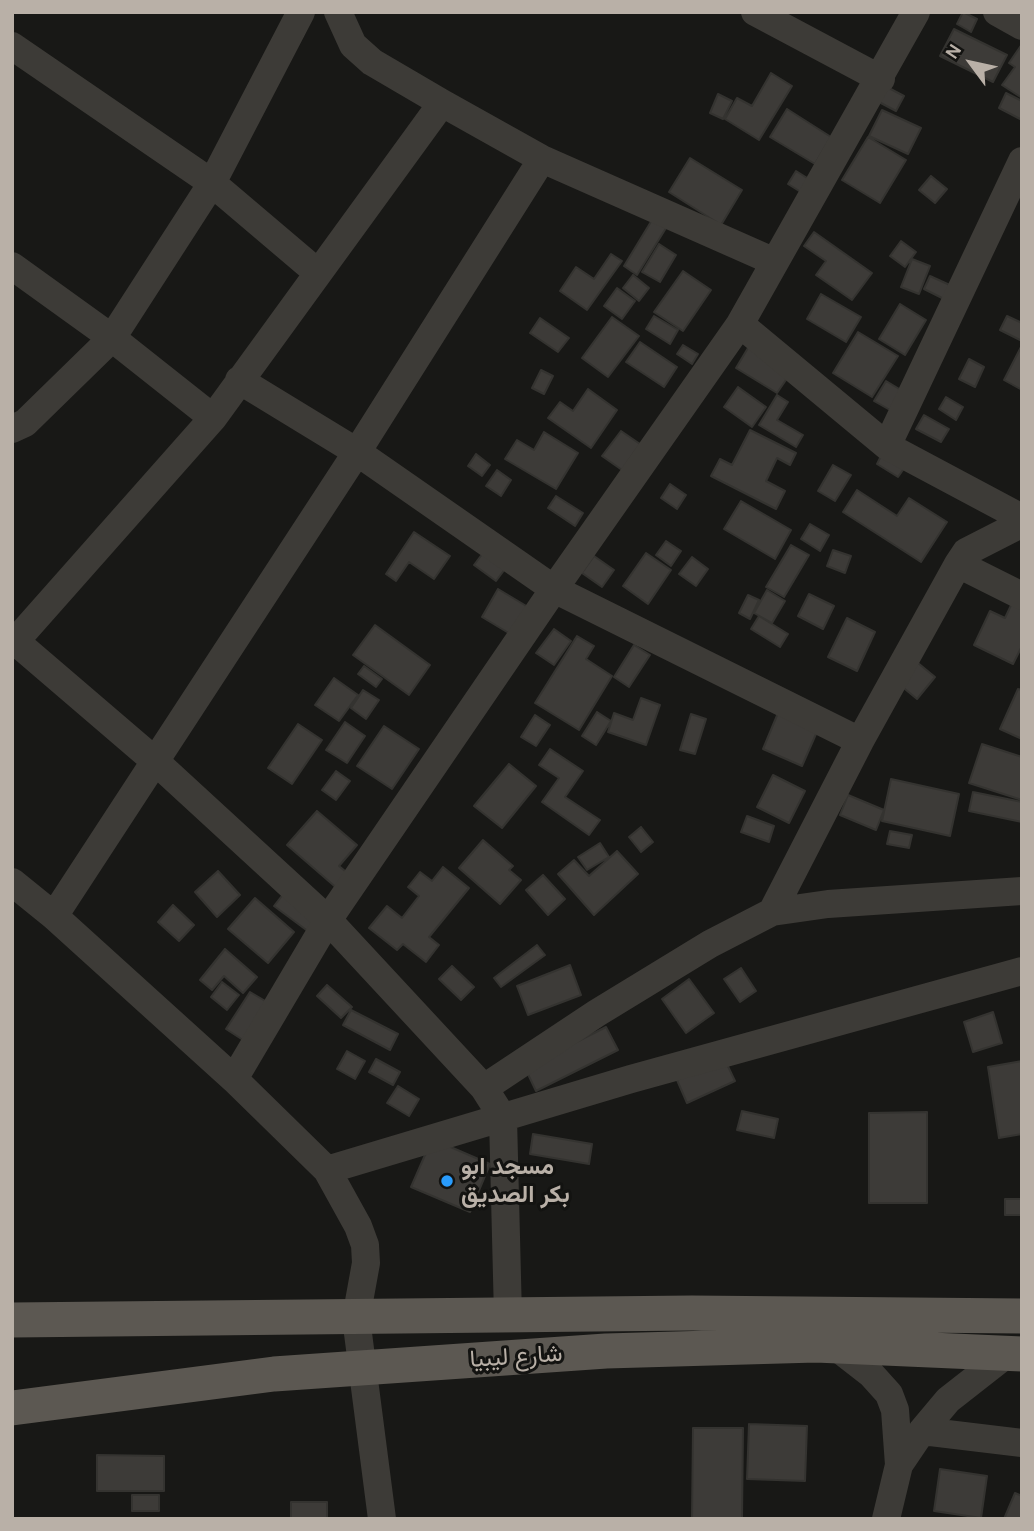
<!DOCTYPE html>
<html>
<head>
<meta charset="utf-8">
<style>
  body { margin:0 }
  #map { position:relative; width:1034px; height:1531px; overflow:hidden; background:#181816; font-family:Karla,sans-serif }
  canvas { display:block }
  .frame { position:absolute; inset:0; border:14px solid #b9b0a7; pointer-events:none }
  .north { position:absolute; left:936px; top:28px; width:70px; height:70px; -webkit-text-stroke:5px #131311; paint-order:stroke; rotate:303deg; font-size:19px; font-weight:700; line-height:28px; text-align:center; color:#b9b0a7 }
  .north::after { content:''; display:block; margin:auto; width:24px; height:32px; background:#b9b0a7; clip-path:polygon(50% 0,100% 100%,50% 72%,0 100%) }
</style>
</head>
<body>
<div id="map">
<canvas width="1034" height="1531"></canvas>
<div class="frame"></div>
<div class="north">N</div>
</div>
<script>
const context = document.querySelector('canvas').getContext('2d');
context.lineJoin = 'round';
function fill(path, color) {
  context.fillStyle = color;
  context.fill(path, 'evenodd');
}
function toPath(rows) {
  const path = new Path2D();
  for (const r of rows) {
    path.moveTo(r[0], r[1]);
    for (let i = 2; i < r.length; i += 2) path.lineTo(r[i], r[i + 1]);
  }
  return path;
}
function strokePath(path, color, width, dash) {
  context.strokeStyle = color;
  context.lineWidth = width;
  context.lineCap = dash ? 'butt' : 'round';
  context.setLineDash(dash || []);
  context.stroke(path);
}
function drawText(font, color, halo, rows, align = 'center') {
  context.font = font + ' Karla,Vazirmatn,sans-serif';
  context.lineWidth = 6;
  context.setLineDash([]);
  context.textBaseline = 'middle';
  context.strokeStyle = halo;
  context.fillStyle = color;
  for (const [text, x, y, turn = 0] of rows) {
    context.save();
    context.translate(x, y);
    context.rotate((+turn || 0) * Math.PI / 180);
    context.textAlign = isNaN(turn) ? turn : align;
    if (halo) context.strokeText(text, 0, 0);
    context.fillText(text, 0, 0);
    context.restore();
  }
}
const building = toPath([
  [963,12,977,19,971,32,957,24,963,12],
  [954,29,1007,55,993,82,940,56,954,29],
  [1022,44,1022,98,1002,85,1015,67,1009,63,1022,44],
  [771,73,792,86,759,140,725,119,737,98,752,106,771,73],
  [885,86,904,96,896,111,877,101,885,86],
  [1006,93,1022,101,1022,120,999,108,1006,93],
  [718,94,732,101,723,119,710,113,718,94],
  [787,109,831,137,815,164,770,137,787,109],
  [882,110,921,128,908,154,869,136,882,110],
  [868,137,906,160,880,203,842,180,868,137],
  [690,158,742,190,721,225,669,192,690,158],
  [796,171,812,181,804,194,788,184,796,171],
  [931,176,947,189,935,203,919,190,931,176],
  [652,220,666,228,637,275,624,266,652,220],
  [814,232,872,273,852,300,816,275,826,261,804,246,814,232],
  [901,241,916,252,905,267,890,256,901,241],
  [659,244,676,255,660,282,642,272,659,244],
  [611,254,622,261,587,310,560,291,576,267,594,279,611,254],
  [912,259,930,266,919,294,901,287,912,259],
  [683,271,711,290,683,331,654,312,683,271],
  [633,275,649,288,639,301,623,288,633,275],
  [930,276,952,286,946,300,924,289,930,276],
  [617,288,635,301,622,319,604,306,617,288],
  [821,294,861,317,846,342,807,319,821,294],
  [900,304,926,320,905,355,879,339,900,304],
  [654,316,678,330,670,344,646,329,654,316],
  [1007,316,1022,323,1022,341,1000,330,1007,316],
  [612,317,639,336,608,377,582,358,612,317],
  [540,318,569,338,558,352,530,333,540,318],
  [858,332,898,356,872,397,833,373,858,332],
  [640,342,677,367,664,387,626,362,640,342],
  [751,343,788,377,777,393,736,368,751,343],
  [683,345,698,354,692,364,677,354,683,345],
  [1022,345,1022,390,1004,380,1022,345],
  [969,359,984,367,975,387,959,379,969,359],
  [541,370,553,376,544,394,532,388,541,370],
  [886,381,901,390,890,410,874,401,886,381],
  [738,387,766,407,752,427,724,407,738,387],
  [588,389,617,410,591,448,548,418,560,402,573,411,588,389],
  [777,395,788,402,777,420,803,435,796,447,759,425,777,395],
  [946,397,963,407,956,420,939,409,946,397],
  [924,415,949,429,941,442,916,429,924,415],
  [750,430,796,453,790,465,777,458,766,481,785,491,776,509,711,476,720,459,732,465,750,430],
  [621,431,640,444,622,470,602,456,621,431],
  [544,432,578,453,556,489,505,459,517,440,534,450,544,432],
  [476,454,490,465,482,476,468,466,476,454],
  [882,454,905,467,898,477,877,464,882,454],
  [833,465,851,475,835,501,818,491,833,465],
  [497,470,511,480,501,496,486,486,497,470],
  [670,484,686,495,677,509,661,498,670,484],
  [857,490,897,516,909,498,947,522,921,562,843,512,857,490],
  [556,496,583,513,575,526,548,508,556,496],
  [741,501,791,530,775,559,724,529,741,501],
  [810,524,829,535,820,551,801,539,810,524],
  [414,532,450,556,434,579,409,562,396,581,386,574,414,532],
  [666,541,681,551,671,566,656,555,666,541],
  [791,545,809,555,784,597,766,587,791,545],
  [833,550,851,556,845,573,827,566,833,550],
  [483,553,505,569,496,581,474,565,483,553],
  [646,553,671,570,648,604,623,586,646,553],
  [594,556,614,570,602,587,582,573,594,556],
  [692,557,708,569,696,586,679,574,692,557],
  [498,589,528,607,512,635,482,617,498,589],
  [767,590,785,601,772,623,754,613,767,590],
  [809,594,834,606,823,629,798,616,809,594],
  [748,595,759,600,750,619,739,613,748,595],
  [1013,601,1022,605,1022,646,1013,664,974,645,990,611,1005,618,1013,601],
  [759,616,788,634,780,647,751,629,759,616],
  [847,618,875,632,857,671,828,657,847,618],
  [375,625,430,665,409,695,353,655,375,625],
  [554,629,571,641,554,665,536,653,554,629],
  [577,636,594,646,586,659,612,676,579,730,535,703,577,636],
  [634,645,650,655,629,687,614,677,634,645],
  [918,663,935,677,917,699,900,685,918,663],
  [364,666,382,679,376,687,358,674,364,666],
  [334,678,358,695,339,721,315,705,334,678],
  [1018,689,1022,690,1022,739,1000,729,1018,689],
  [363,690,379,700,366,719,351,708,363,690],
  [641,698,660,705,646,745,608,732,614,713,633,720,641,698],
  [783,701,823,718,802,766,763,749,783,701],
  [597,712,611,721,596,745,582,736,597,712],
  [691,714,706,719,695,754,680,750,691,714],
  [535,715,550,725,536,746,521,737,535,715],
  [345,722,365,736,347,763,326,750,345,722],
  [298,724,322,740,292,784,268,768,298,724],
  [384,726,419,749,392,789,357,766,384,726],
  [982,744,1022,757,1022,800,969,783,982,744],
  [550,749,583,771,565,797,600,820,589,835,542,802,559,778,539,765,550,749],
  [509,764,536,786,502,828,474,806,509,764],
  [336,771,350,781,336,800,322,790,336,771],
  [773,775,805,791,789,823,757,807,773,775],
  [891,779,959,794,950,836,882,821,891,779],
  [973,792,1022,802,1022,822,969,811,973,792],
  [848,795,884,810,876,830,840,815,848,795],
  [317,811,357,845,339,866,351,876,339,890,287,845,317,811],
  [747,816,774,826,769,842,741,832,747,816],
  [641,827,653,842,641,852,629,837,641,827],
  [890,831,912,835,909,848,887,844,890,831],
  [483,840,513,866,509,870,521,880,500,904,459,868,483,840],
  [600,843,609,857,587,870,578,857,600,843],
  [617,851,638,874,594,915,558,874,574,860,589,876,617,851],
  [443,867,469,888,429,937,439,945,426,962,403,944,397,950,369,928,387,906,402,918,419,896,408,887,420,872,432,881,443,867],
  [218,871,240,895,217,917,195,892,218,871],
  [543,875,565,899,548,915,526,890,543,875],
  [288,888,323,913,309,932,274,906,288,888],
  [255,898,294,932,268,963,228,929,255,898],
  [173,905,194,925,179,941,158,922,173,905],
  [537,945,545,955,501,987,494,978,537,945],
  [225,949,257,977,243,993,224,976,212,990,200,980,225,949],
  [570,965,581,995,528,1015,517,986,570,965],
  [452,966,474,987,461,1000,439,979,452,966],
  [741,968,756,991,740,1002,724,979,741,968],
  [689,979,714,1013,686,1033,662,999,689,979],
  [222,982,239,995,227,1010,211,997,222,982],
  [327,985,352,1007,341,1018,317,996,327,985],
  [250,992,267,1002,243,1040,226,1029,250,992],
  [351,1010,398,1034,390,1050,343,1025,351,1010],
  [993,1012,1002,1043,973,1052,964,1022,993,1012],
  [606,1027,618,1050,536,1091,525,1068,606,1027],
  [347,1051,365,1061,355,1079,337,1069,347,1051],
  [724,1058,735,1081,687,1103,677,1080,724,1058],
  [376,1059,400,1072,393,1085,369,1072,376,1059],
  [1022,1061,1022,1134,999,1138,988,1067,1022,1061],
  [398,1086,419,1099,409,1116,387,1103,398,1086],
  [742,1111,778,1119,774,1138,737,1130,742,1111],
  [927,1112,927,1203,869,1203,869,1113,927,1112],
  [533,1134,592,1144,589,1164,530,1154,533,1134],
  [432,1139,490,1164,470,1212,411,1187,432,1139],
  [1005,1199,1022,1199,1022,1215,1005,1215,1005,1199],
  [749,1424,807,1426,805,1481,747,1479,749,1424],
  [693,1428,743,1428,742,1519,692,1519,693,1428],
  [97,1455,164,1456,164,1491,97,1491,97,1455],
  [940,1469,987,1476,981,1518,934,1511,940,1469],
  [1015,1493,1022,1496,1022,1519,1004,1519,1015,1493],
  [132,1495,159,1495,159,1511,132,1511,132,1495],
  [291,1502,327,1502,327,1518,291,1518,291,1502]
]);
const minor = toPath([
  [338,12,353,45,372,62,442,103,542,159,775,262],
  [755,12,881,79],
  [997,12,1022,26],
  [12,46,212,183,318,273],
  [12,266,112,338,213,418],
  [740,324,887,446,1022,518],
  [239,380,357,452,554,589,860,741],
  [12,429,25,423,112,338,212,183,301,12],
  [887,446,1022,161],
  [958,564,1022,596],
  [15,641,155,761,328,920,484,1088,503,1118,508,1316],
  [12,645,213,418,442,103],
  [12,882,54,916,234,1079,327,1170,358,1226,365,1245,366,1263,356,1318,382,1519],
  [772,912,828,904,1022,891],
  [54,916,357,452,542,159],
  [234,1079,328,920,554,589,740,324,916,12],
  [484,1088,597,1013,710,944,772,912,860,741,958,564,966,552,1013,528,1022,519],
  [327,1170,631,1079,1022,971],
  [835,1346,871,1374,889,1394,895,1410,899,1465,922,1431,948,1400,1008,1353],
  [922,1431,1022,1443],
  [886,1519,899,1465]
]);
const major = toPath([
  [12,1320,692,1313,1022,1316],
  [12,1408,274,1374,606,1351,816,1345,1022,1354]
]);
const markers = [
  [447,1181,7,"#299cfd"]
];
const poiNames = [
  ["مسجد ابو",461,1167],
  ["بكر الصديق",461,1195]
];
const streetNames = [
  ["شارع ليبيا",516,1357,-4]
];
fill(building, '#3d3b38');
strokePath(building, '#343330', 2);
strokePath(minor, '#3d3b37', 28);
strokePath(major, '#5c5852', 35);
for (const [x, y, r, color] of markers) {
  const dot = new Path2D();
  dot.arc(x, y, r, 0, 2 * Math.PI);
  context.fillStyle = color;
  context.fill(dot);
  strokePath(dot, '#131311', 2.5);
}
drawText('bold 24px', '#b9b0a7', '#131311', poiNames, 'left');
drawText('24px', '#b9b0a7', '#131311', streetNames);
</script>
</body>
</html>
